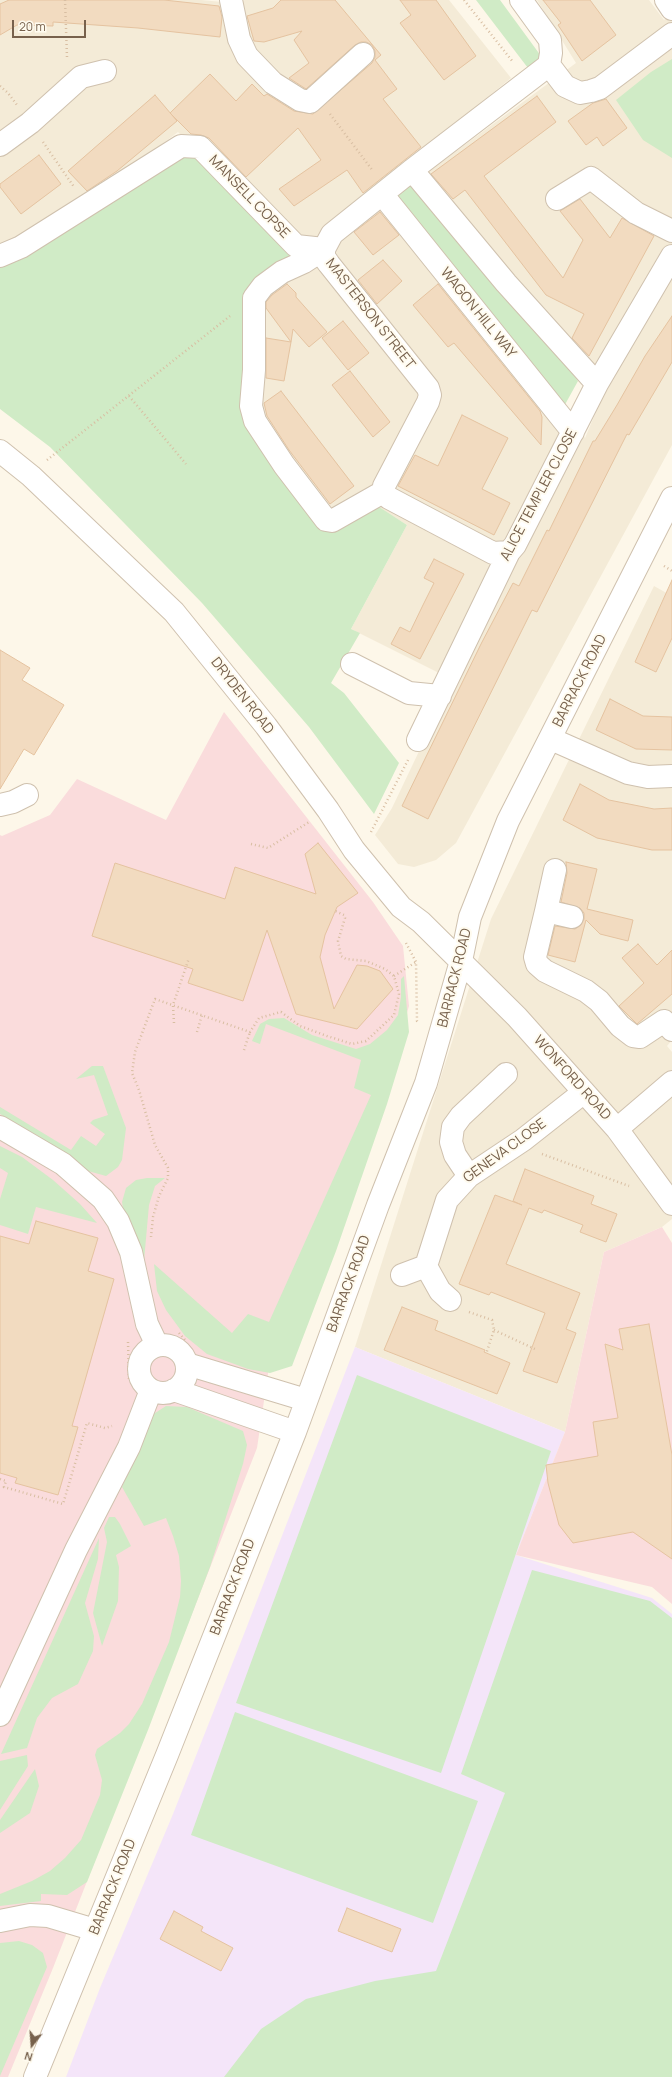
<!DOCTYPE html>
<html>
<head>
<meta charset="utf-8">
<style>
  body { margin:0 }
  #map { position:relative; width:672px; height:2077px; overflow:hidden; background:#fdf7e9; font-family:Manrope,sans-serif }
  canvas { display:block }
  .north { position:absolute; left:12px; top:2025px; width:40px; height:40px; -webkit-text-stroke:3px #fffbef; paint-order:stroke; rotate:197deg; font-size:11px; font-weight:700; line-height:16px; text-align:center; color:#77614c }
  .north::after { content:''; display:block; margin:auto; width:14px; height:18px; background:#77614c; clip-path:polygon(50% 0,100% 100%,50% 72%,0 100%) }
  .scale { position:absolute; left:12px; top:20px; width:74px; height:18px; box-sizing:border-box; border:2px solid #77614c; border-top:0; padding-left:5px; font-size:12px; line-height:14px; white-space:nowrap; color:#77614c; -webkit-text-stroke:3px #fffbef; paint-order:stroke }
</style>
</head>
<body>
<div id="map">
<canvas width="672" height="2077"></canvas>
<div class="north">N</div>
<div class="scale">20 m</div>
</div>
<script>
const context = document.querySelector('canvas').getContext('2d');
context.lineJoin = 'round';
function fill(path, color) {
  context.fillStyle = color;
  context.fill(path, 'evenodd');
}
function toPath(rows) {
  const path = new Path2D();
  for (const r of rows) {
    if (r.length === 3) {
      path.moveTo(r[0] + r[2], r[1]);
      path.arc(r[0], r[1], r[2], 0, 2 * Math.PI);
      continue;
    }
    path.moveTo(r[0], r[1]);
    for (let i = 2; i < r.length; i += 2) path.lineTo(r[i], r[i + 1]);
  }
  return path;
}
function strokePath(path, color, width, dash) {
  context.strokeStyle = color;
  context.lineWidth = width;
  context.lineCap = dash ? 'butt' : 'round';
  context.setLineDash(dash || []);
  context.stroke(path);
}
function drawText(font, color, halo, rows, align = 'center') {
  context.font = font + ' Manrope,sans-serif';
  context.lineWidth = 4;
  context.setLineDash([]);
  context.textBaseline = 'middle';
  context.strokeStyle = halo;
  context.fillStyle = color;
  for (const [text, x, y, turn = 0] of rows) {
    context.save();
    context.translate(x, y);
    context.rotate((+turn || 0) * Math.PI / 180);
    context.textAlign = isNaN(turn) ? turn : align;
    if (halo) context.strokeText(text, 0, 0);
    context.fillText(text, 0, 0);
    context.restore();
  }
}
const residential = toPath([
  [0,0,201,0,233,3,245,0,449,0,511,78,297,253,178,132,82,205,0,249],
  [537,0,649,0,664,20,672,13,672,445,456,843,436,860,414,867,398,864,375,835,392,808,453,680,351,629,407,525,358,494,333,513,284,448,254,400,259,297,306,267,341,241,392,198,585,438,603,395,578,381,421,177,576,63],
  [654,586,672,596,672,1040,667,1046,672,1052,672,1219,662,1227,604,1252,565,1432,355,1347,491,919]
]);
const education = toPath([
  [355,1347,565,1432,516,1555,652,1598,672,1614,672,2077,66,2077,100,1988,173,1814,244,1634]
]);
const medical = toPath([
  [224,712,373,902,403,946,409,1006,390,1068,273,1340,257,1448,53,1968,8,2077,0,2077,0,835,2,836,50,815,77,779,166,820],
  [662,1227,672,1243,672,1604,652,1587,516,1555,565,1432,604,1252]
]);
const green = toPath([
  [476,0,500,0,541,56,537,65,531,72],
  [672,59,672,158,643,140,616,100,651,72],
  [195,151,297,253,253,290,248,399,327,530,373,503,407,525,351,629,360,633,331,683,344,693,399,763,374,814,309,727,202,603,50,447,0,409,0,257],
  [421,177,578,381,562,410,392,198],
  [404,976,409,1032,387,1104,336,1251,292,1366,270,1373,248,1369,207,1354,185,1336,166,1310,157,1291,154,1264,232,1333,248,1314,269,1322,371,1095,354,1088,361,1060,266,1024,260,1044,252,1041,260,1024,269,1019,284,1018,312,1035,356,1049,370,1044,387,1030,398,1015,401,997,401,979],
  [92,1066,103,1066,126,1128,122,1160,118,1167,106,1176,88,1171,74,1163,40,1137,0,1114,0,1107,71,1150,81,1136,96,1146,105,1134,90,1123,93,1120,108,1115,94,1075,76,1079],
  [0,1146,22,1157,53,1180,80,1204,97,1223,36,1207,28,1234,0,1225,0,1199,8,1173,0,1168],
  [147,1178,165,1178,155,1186,149,1205,144,1261,124,1214,122,1202,126,1188,136,1180],
  [357,1375,551,1451,441,1773,236,1703],
  [166,1406,187,1407,243,1431,247,1445,243,1464,210,1567,148,1730,87,1882,67,1895,41,1894,41,1901,0,1906,0,1894,32,1881,50,1871,65,1858,81,1840,100,1795,102,1780,95,1755,97,1749,120,1733,129,1724,142,1704,169,1642,180,1597,181,1581,179,1556,173,1536,166,1518,144,1526,122,1487,152,1415],
  [109,1517,115,1517,120,1524,131,1546,116,1555,119,1567,118,1601,102,1646,93,1613,107,1542,104,1528],
  [99,1538,98,1559,85,1603,94,1636,93,1651,78,1684,52,1698,37,1718,27,1748,1,1754],
  [532,1570,650,1601,672,1618,672,2077,224,2077,261,2029,306,1999,375,1981,436,1971,505,1793,461,1774],
  [235,1712,478,1801,433,1923,191,1835],
  [27,1755,28,1766,0,1810,0,1761],
  [35,1769,39,1786,30,1813,0,1833,0,1820],
  [19,1941,32,1945,43,1953,47,1967,0,2076,0,1943]
]);
const building = toPath([
  [9,0,164,0,219,6,222,17,220,37,138,28,53,22,53,26,17,25,0,35,0,4,9,0],
  [281,0,335,0,381,55,375,60,397,89,383,99,421,147,363,193,347,170,294,206,279,189,321,160,298,128,246,177,209,138,201,135,191,134,170,113,210,74,236,101,252,84,264,96,267,94,294,111,313,114,372,63,375,57,375,51,372,45,366,42,361,42,355,45,306,89,289,78,309,63,294,40,302,31,264,42,254,41,247,16,273,8,281,0],
  [400,0,436,0,476,56,444,80,400,23,411,15,400,0],
  [543,0,590,0,616,35,582,61,558,25,561,23,543,0],
  [155,95,177,121,117,171,87,191,68,171,155,95],
  [537,96,556,122,484,176,563,278,583,240,560,211,580,199,610,238,622,218,654,236,589,356,572,338,584,314,546,295,465,190,453,199,431,174,537,96],
  [606,99,627,128,603,146,597,137,586,145,568,121,593,103,606,99],
  [39,155,61,184,21,214,0,187,0,184,39,155],
  [380,212,399,235,373,255,354,232,380,212],
  [383,260,402,281,377,304,358,280,383,260],
  [287,284,296,293,296,297,327,332,309,347,293,329,291,342,266,308,266,302,272,295,287,284],
  [438,284,540,411,542,417,541,445,454,343,448,347,413,305,438,284],
  [672,316,672,362,629,435,627,434,537,612,532,610,522,630,428,819,402,806,481,644,513,583,519,586,547,530,549,531,593,441,595,441,617,405,645,356,672,316],
  [343,321,369,353,348,370,322,338,343,321],
  [266,338,291,342,284,381,266,378,266,338],
  [350,371,390,422,373,437,332,385,350,371],
  [281,391,354,486,330,504,289,450,267,416,264,403,281,391],
  [462,415,508,438,482,489,510,503,494,535,398,486,415,455,438,466,462,415],
  [434,559,464,574,420,659,391,644,400,627,410,632,423,605,434,583,424,578,434,559],
  [672,580,672,638,656,672,635,662,672,580],
  [0,650,30,668,22,680,64,705,34,755,24,749,0,789,0,650],
  [610,699,643,716,672,717,672,750,636,749,596,730,610,699],
  [580,784,609,800,654,809,672,808,672,850,652,850,597,838,563,820,580,784],
  [318,843,358,893,337,907,325,935,320,957,334,1009,357,965,367,966,380,971,393,989,357,1029,296,1014,267,930,243,1001,188,983,193,969,92,936,115,863,225,899,235,867,316,894,305,854,318,843],
  [566,862,597,869,587,909,633,920,628,941,600,934,586,920,575,962,548,955,555,926,575,929,581,925,584,919,584,913,580,908,561,902,567,873,566,862],
  [638,944,657,965,672,950,672,994,637,1024,619,1006,644,983,622,958,638,944],
  [525,1169,594,1196,591,1204,617,1214,606,1242,580,1232,583,1225,544,1210,542,1213,529,1208,506,1264,580,1293,566,1329,576,1333,557,1383,523,1371,545,1313,491,1292,489,1295,459,1284,495,1195,522,1205,513,1201,525,1169],
  [36,1221,98,1238,88,1271,114,1279,72,1426,78,1427,58,1495,15,1483,17,1478,0,1473,0,1236,29,1244,36,1221],
  [402,1307,438,1321,435,1330,485,1350,484,1352,510,1363,497,1394,384,1350,402,1307],
  [649,1324,672,1455,672,1559,633,1532,573,1543,559,1525,548,1483,546,1465,598,1456,593,1422,618,1418,605,1344,623,1350,619,1329,649,1324],
  [347,1908,401,1929,392,1952,338,1931,347,1908],
  [174,1911,203,1927,201,1931,233,1948,221,1971,160,1939,174,1911]
]);
const path = toPath([
  [65,0,67,57],
  [464,0,513,62],
  [0,86,8,93,17,105],
  [330,114,373,171],
  [43,142,74,187],
  [129,396,186,464],
  [47,460,230,316],
  [664,566,672,571],
  [371,832,408,760],
  [251,844,268,848,309,822],
  [406,943,416,962,417,1021,419,1022],
  [394,976,416,962],
  [174,1023,173,1005,189,958],
  [197,1032,202,1015],
  [244,1050,250,1032],
  [542,1154,629,1186],
  [151,1237,153,1217,159,1196,168,1178,168,1168,155,1145,139,1090,132,1073,135,1052,155,999,250,1032,259,1018,281,1012,300,1026,327,1036,352,1044,366,1041,394,1015,399,994,394,976,385,969,366,961,346,959,341,956,338,941,345,918,344,915,333,910],
  [469,1312,492,1320,494,1330,486,1354],
  [494,1330,537,1350],
  [179,1333,186,1341],
  [128,1342,129,1379],
  [0,1479,6,1481,4,1487,63,1504,87,1423,105,1428,112,1426]
]);
const minor = toPath([
  [231,0,239,39,247,56,273,83,300,100,310,102,363,54],
  [666,0,672,9],
  [549,65,565,86,580,93,591,91,600,88,672,34],
  [0,145,30,123,81,77,105,71],
  [412,170,506,283,597,384],
  [382,194,573,432],
  [557,199,591,178,636,213,672,231],
  [0,256,21,247,181,146,200,147,296,246,324,249,304,262,282,272,263,286,254,298,254,370,251,406,255,421,284,465,326,520,332,521,383,492],
  [0,451,31,476,174,612,266,726,328,810,354,850,401,907,421,922,517,1017,617,1129,672,1204],
  [509,552,493,553,389,498,383,492,384,486,428,402,430,395,428,388,329,264,324,257,324,249,332,234,412,170,549,65,551,53,550,40,521,0],
  [352,664,409,693,440,696],
  [551,739,628,773,648,777,672,776],
  [418,740,509,552,515,545,597,384,672,256],
  [0,805,13,802,27,795],
  [546,911,555,870],
  [572,917,546,911,535,957,537,964,545,971,586,991,599,1001,620,1026,633,1036,640,1037,664,1021,672,1030],
  [0,1127,63,1164,103,1199,118,1221,131,1252,147,1324,157,1345],
  [617,1129,672,1082],
  [469,1176,455,1155,451,1142,453,1127,461,1116,506,1074],
  [402,1275,426,1266],
  [450,1300,440,1291,426,1266,447,1200,469,1176,523,1140,584,1092],
  [163,1369,24],
  [187,1364,306,1400],
  [174,1390,295,1432],
  [0,1715,76,1550,129,1447,151,1390],
  [0,1921,30,1915,48,1916,95,1930],
  [35,2077,167,1755,295,1432,378,1205,426,1083,461,961,470,917,508,821,672,498]
]);
const streetNames = [
  ["MANSELL COPSE",249,197,46],
  ["WAGON HILL WAY",478,313,51],
  ["MASTERSON STREET",370,314,52],
  ["ALICE TEMPLER CLOSE",539,495,-62],
  ["BARRACK ROAD",580,681,-63],
  ["DRYDEN ROAD",242,696,52],
  ["BARRACK ROAD",455,978,-76],
  ["WONFORD ROAD",572,1078,48],
  ["GENEVA CLOSE",505,1151,-36],
  ["BARRACK ROAD",349,1284,-70],
  ["BARRACK ROAD",233,1587,-69],
  ["BARRACK ROAD",113,1887,-68]
];
fill(residential, '#f4ebd7');
fill(education, '#f4e5f9');
fill(medical, '#fadcdc');
fill(green, '#d0ebc6');
fill(building, '#f2dbc0');
strokePath(building, '#e5c3a0', 1);
strokePath(minor, '#cfc1ae', 24);
strokePath(path, '#d8bea2', 2.5, [1, 3]);
strokePath(minor, '#fff', 22);
drawText('14px', '#77614c', '#fffbef', streetNames);
</script>
</body>
</html>
